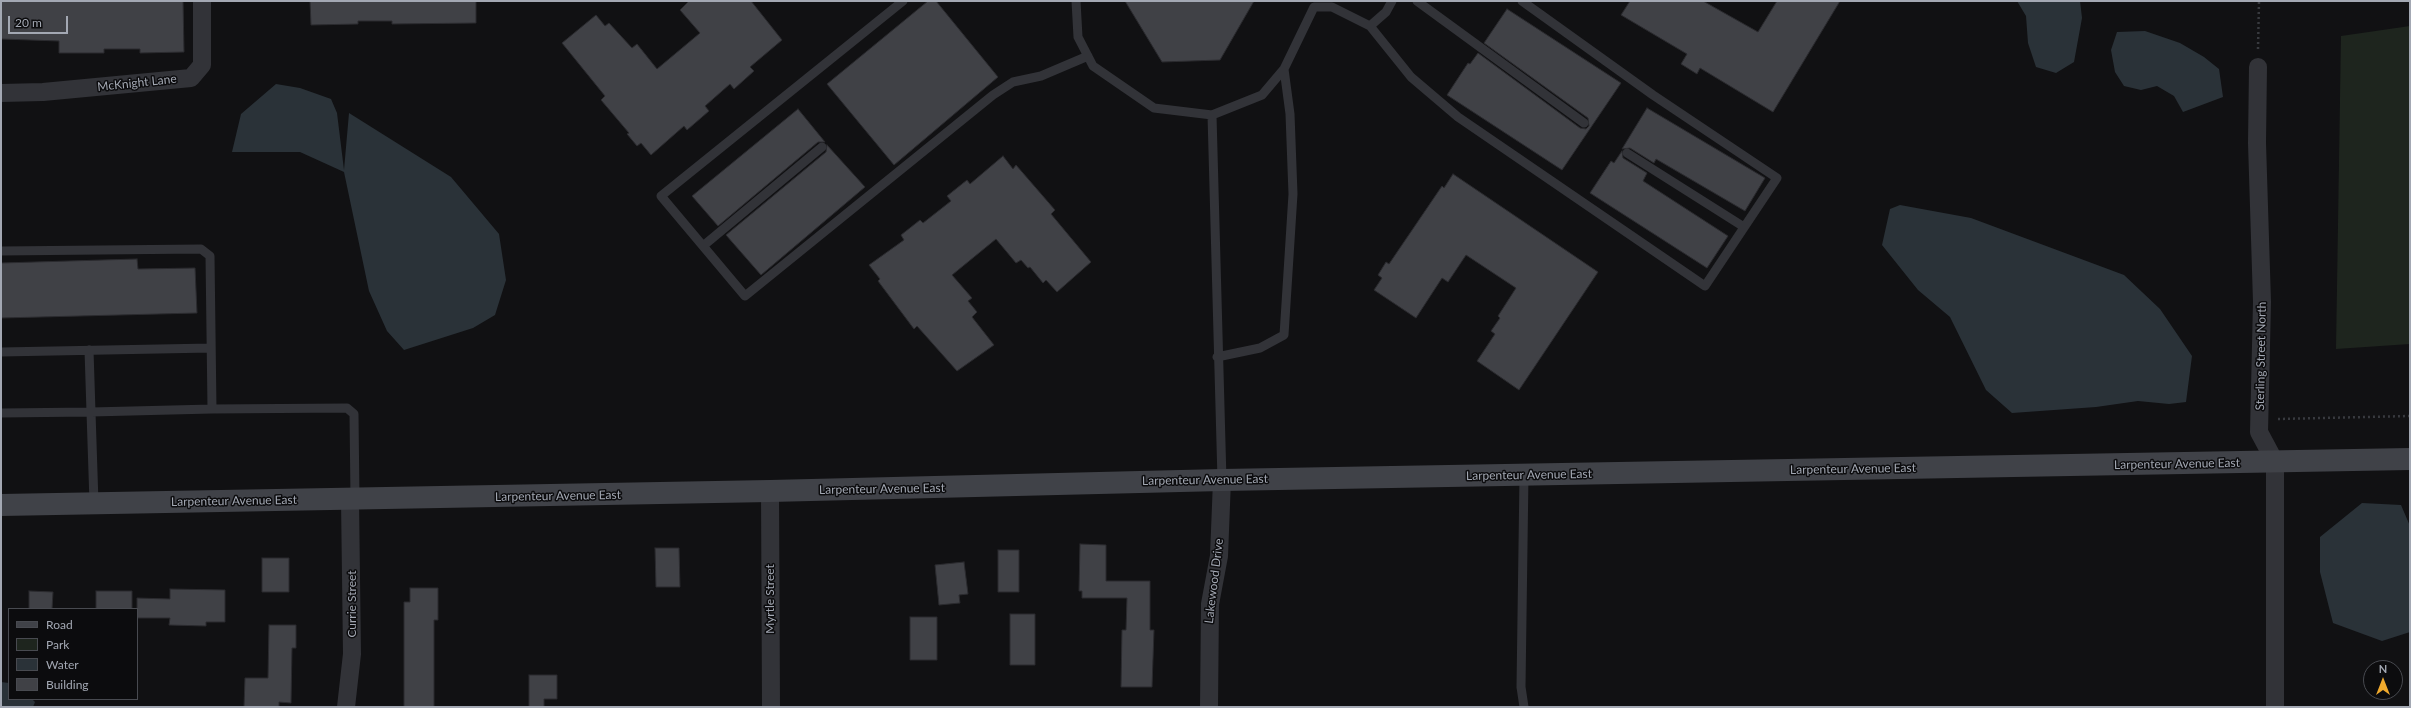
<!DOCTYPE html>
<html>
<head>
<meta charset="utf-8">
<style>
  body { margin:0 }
  #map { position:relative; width:2411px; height:708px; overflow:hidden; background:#111113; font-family:Lato,sans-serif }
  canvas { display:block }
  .frame { position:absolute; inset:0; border:2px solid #a3a8b3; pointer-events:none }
  .legend { position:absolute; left:8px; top:608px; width:130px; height:92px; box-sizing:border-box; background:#0c0c0e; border:1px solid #484a50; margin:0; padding:5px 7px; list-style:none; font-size:12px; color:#a3a8b3 }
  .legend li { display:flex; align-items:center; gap:8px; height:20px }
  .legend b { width:20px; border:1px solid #484a50 }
  .north { position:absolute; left:2363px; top:660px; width:40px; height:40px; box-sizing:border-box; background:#0c0c0e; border:1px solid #484a50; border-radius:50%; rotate:0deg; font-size:11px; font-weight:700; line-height:16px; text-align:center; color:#a3a8b3 }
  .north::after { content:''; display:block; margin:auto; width:14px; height:18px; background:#efa92d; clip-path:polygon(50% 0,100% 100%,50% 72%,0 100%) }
  .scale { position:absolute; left:8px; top:16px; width:60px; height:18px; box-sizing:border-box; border:2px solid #a3a8b3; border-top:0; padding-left:5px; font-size:12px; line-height:14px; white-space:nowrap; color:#a3a8b3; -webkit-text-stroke:3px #0c0c0e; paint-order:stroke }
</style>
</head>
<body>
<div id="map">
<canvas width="2411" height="708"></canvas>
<div class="frame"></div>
<ul class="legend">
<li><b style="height:5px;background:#404248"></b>Road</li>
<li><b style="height:11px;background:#1e251e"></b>Park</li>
<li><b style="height:11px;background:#2a3238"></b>Water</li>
<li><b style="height:11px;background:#404146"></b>Building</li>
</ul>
<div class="north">N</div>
<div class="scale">20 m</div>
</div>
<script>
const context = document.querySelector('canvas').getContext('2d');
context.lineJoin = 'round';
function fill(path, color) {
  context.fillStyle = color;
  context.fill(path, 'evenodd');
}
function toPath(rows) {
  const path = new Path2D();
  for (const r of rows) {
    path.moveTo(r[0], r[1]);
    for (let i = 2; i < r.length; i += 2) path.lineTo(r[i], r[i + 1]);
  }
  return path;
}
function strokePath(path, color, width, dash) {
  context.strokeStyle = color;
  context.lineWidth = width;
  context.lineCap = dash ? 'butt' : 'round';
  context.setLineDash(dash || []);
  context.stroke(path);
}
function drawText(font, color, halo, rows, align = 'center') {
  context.font = font + ' Lato,sans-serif';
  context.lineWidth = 3;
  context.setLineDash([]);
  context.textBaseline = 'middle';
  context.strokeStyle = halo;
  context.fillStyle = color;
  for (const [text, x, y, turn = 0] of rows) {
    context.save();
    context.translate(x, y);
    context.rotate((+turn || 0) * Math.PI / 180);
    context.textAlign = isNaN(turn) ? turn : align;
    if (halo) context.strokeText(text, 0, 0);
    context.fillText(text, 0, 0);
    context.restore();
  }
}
const green = toPath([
  [2410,26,2410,344,2336,349,2341,36]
]);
const water = toPath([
  [2017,1,2080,1,2082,18,2074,62,2056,73,2036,67,2028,43,2026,16],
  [2145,31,2180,43,2204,57,2219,69,2223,97,2183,112,2174,96,2157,86,2141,90,2124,86,2115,72,2111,50,2117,32],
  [276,84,300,88,331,99,337,113,344,170,349,113,451,177,499,234,506,280,495,315,473,328,404,350,387,331,369,291,344,172,300,152,232,152,241,114],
  [1900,205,1971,218,2124,275,2160,309,2192,356,2186,402,2169,404,2138,401,2096,407,2012,413,1986,390,1950,317,1918,290,1882,245,1890,209],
  [2362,503,2401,505,2410,526,2410,632,2382,641,2333,623,2320,572,2320,537],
  [1,682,9,683,9,699,32,699,35,702,33,707,1,707]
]);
const building = toPath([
  [1,1,183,1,184,52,140,53,140,49,104,49,104,53,59,53,59,41,1,39,1,1],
  [310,1,476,1,476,23,392,24,392,21,358,21,358,24,311,25,310,1],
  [689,1,751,1,782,40,750,67,754,71,734,89,730,84,705,106,709,111,687,130,684,126,651,155,641,143,637,146,627,134,629,133,601,100,605,96,562,43,596,15,605,26,609,23,632,48,637,44,657,69,700,33,680,10,689,1],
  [928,1,936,1,998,77,894,165,827,84,928,1],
  [1125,1,1254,1,1220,60,1162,62,1125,1],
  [1630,1,1703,1,1758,32,1777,1,1840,1,1773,112,1700,68,1697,74,1681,64,1687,54,1621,15,1630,1],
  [1507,9,1621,83,1562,170,1447,95,1468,63,1470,64,1478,53,1580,128,1586,129,1589,126,1588,118,1484,43,1507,9],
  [1647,108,1765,178,1745,211,1656,159,1654,163,1630,148,1622,149,1647,108],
  [798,109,825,142,818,142,718,226,692,196,798,109],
  [827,145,865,187,761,275,726,235,826,152,827,145],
  [1622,151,1623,158,1647,173,1643,181,1728,236,1707,268,1590,193,1611,161,1614,163,1622,151],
  [1003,156,1013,169,1016,165,1055,210,1051,214,1091,262,1057,292,1046,280,1043,283,1030,267,1028,268,1021,260,1016,263,996,239,952,275,972,298,968,301,977,312,972,317,994,345,957,371,917,326,914,329,878,281,880,279,869,265,904,240,901,235,920,220,923,223,951,201,947,196,967,180,970,184,1003,156],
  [1453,174,1598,272,1519,390,1477,361,1495,334,1491,331,1500,318,1498,316,1516,288,1466,255,1448,282,1442,278,1416,318,1374,290,1382,278,1378,275,1386,262,1389,264,1442,186,1444,188,1453,174],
  [137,259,138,269,195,268,197,313,1,318,1,263,137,259],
  [1080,544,1106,545,1106,581,1150,581,1150,630,1154,630,1152,687,1121,687,1122,630,1126,630,1127,598,1082,598,1082,591,1079,591,1080,544],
  [655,548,679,548,680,587,656,587,655,548],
  [998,550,1019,550,1019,592,998,592,998,550],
  [262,558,289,558,289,592,262,592,262,558],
  [964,562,968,594,959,595,960,603,939,605,935,565,964,562],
  [410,588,438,588,438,620,434,620,434,707,404,707,404,602,410,602,410,588],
  [170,589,225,590,225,622,206,622,206,626,169,625,170,618,137,618,137,598,170,599,170,589],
  [29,591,53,592,52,609,29,609,29,591],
  [96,591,132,591,132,609,96,609,96,591],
  [1010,614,1035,614,1035,665,1010,665,1010,614],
  [910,617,937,617,937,660,910,660,910,617],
  [269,625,296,625,296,648,292,648,291,703,279,702,279,707,244,707,245,678,268,678,269,625],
  [529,675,557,675,557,699,544,699,544,707,529,707,529,675]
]);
const path = toPath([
  [2258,49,2259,1],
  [2278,419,2410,416]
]);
const lane = toPath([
  [903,1,661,196,745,296,993,95,1013,82,1041,76,1088,56],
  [1076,1,1078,37,1093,66,1154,108,1212,115,1222,480],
  [1417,1,1584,123],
  [1370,26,1386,12,1392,1],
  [1212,115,1262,95,1284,69],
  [1627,153,1744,227],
  [703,246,822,147],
  [1,251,201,249,210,256,212,409,91,412,89,350],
  [1,352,211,348],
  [1217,357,1260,348,1284,335,1293,194,1290,114,1284,69,1314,7,1332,7,1370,26,1411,77,1458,117,1705,286,1777,178,1653,95,1522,1],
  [212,409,347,408,354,414,355,499],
  [1,413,91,412,94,503],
  [1524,707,1521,687,1524,475]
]);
const street = toPath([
  [2258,67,2257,143,2262,302,2259,432,2275,462,2275,707],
  [1,93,43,92,191,78,202,65,202,1],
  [770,491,771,707],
  [346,707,352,654,350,500],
  [1209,707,1210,604,1219,556,1222,480]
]);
const secondary = toPath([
  [1,505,770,491,1222,480,2410,459]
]);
const streetNames = [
  ["McKnight Lane",137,83,-6],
  ["Sterling Street North",2261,356,-89],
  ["Larpenteur Avenue East",2177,464,-1],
  ["Larpenteur Avenue East",1853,469,-1],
  ["Larpenteur Avenue East",1529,475,-1],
  ["Larpenteur Avenue East",1205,480,-1],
  ["Larpenteur Avenue East",882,489,-1],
  ["Larpenteur Avenue East",558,496,-1],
  ["Larpenteur Avenue East",234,501,-1],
  ["Lakewood Drive",1214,581,-83],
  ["Myrtle Street",770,599,-90],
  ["Currie Street",352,604,-90]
];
fill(green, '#1e251e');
fill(water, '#2a3238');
fill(building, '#404146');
strokePath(building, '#2b2b2f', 1);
strokePath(path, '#383a3f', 2.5, [2, 3]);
strokePath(lane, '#323338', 9);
strokePath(street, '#323338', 18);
strokePath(secondary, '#404248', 22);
drawText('12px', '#a3a8b3', '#0c0c0e', streetNames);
</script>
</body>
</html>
